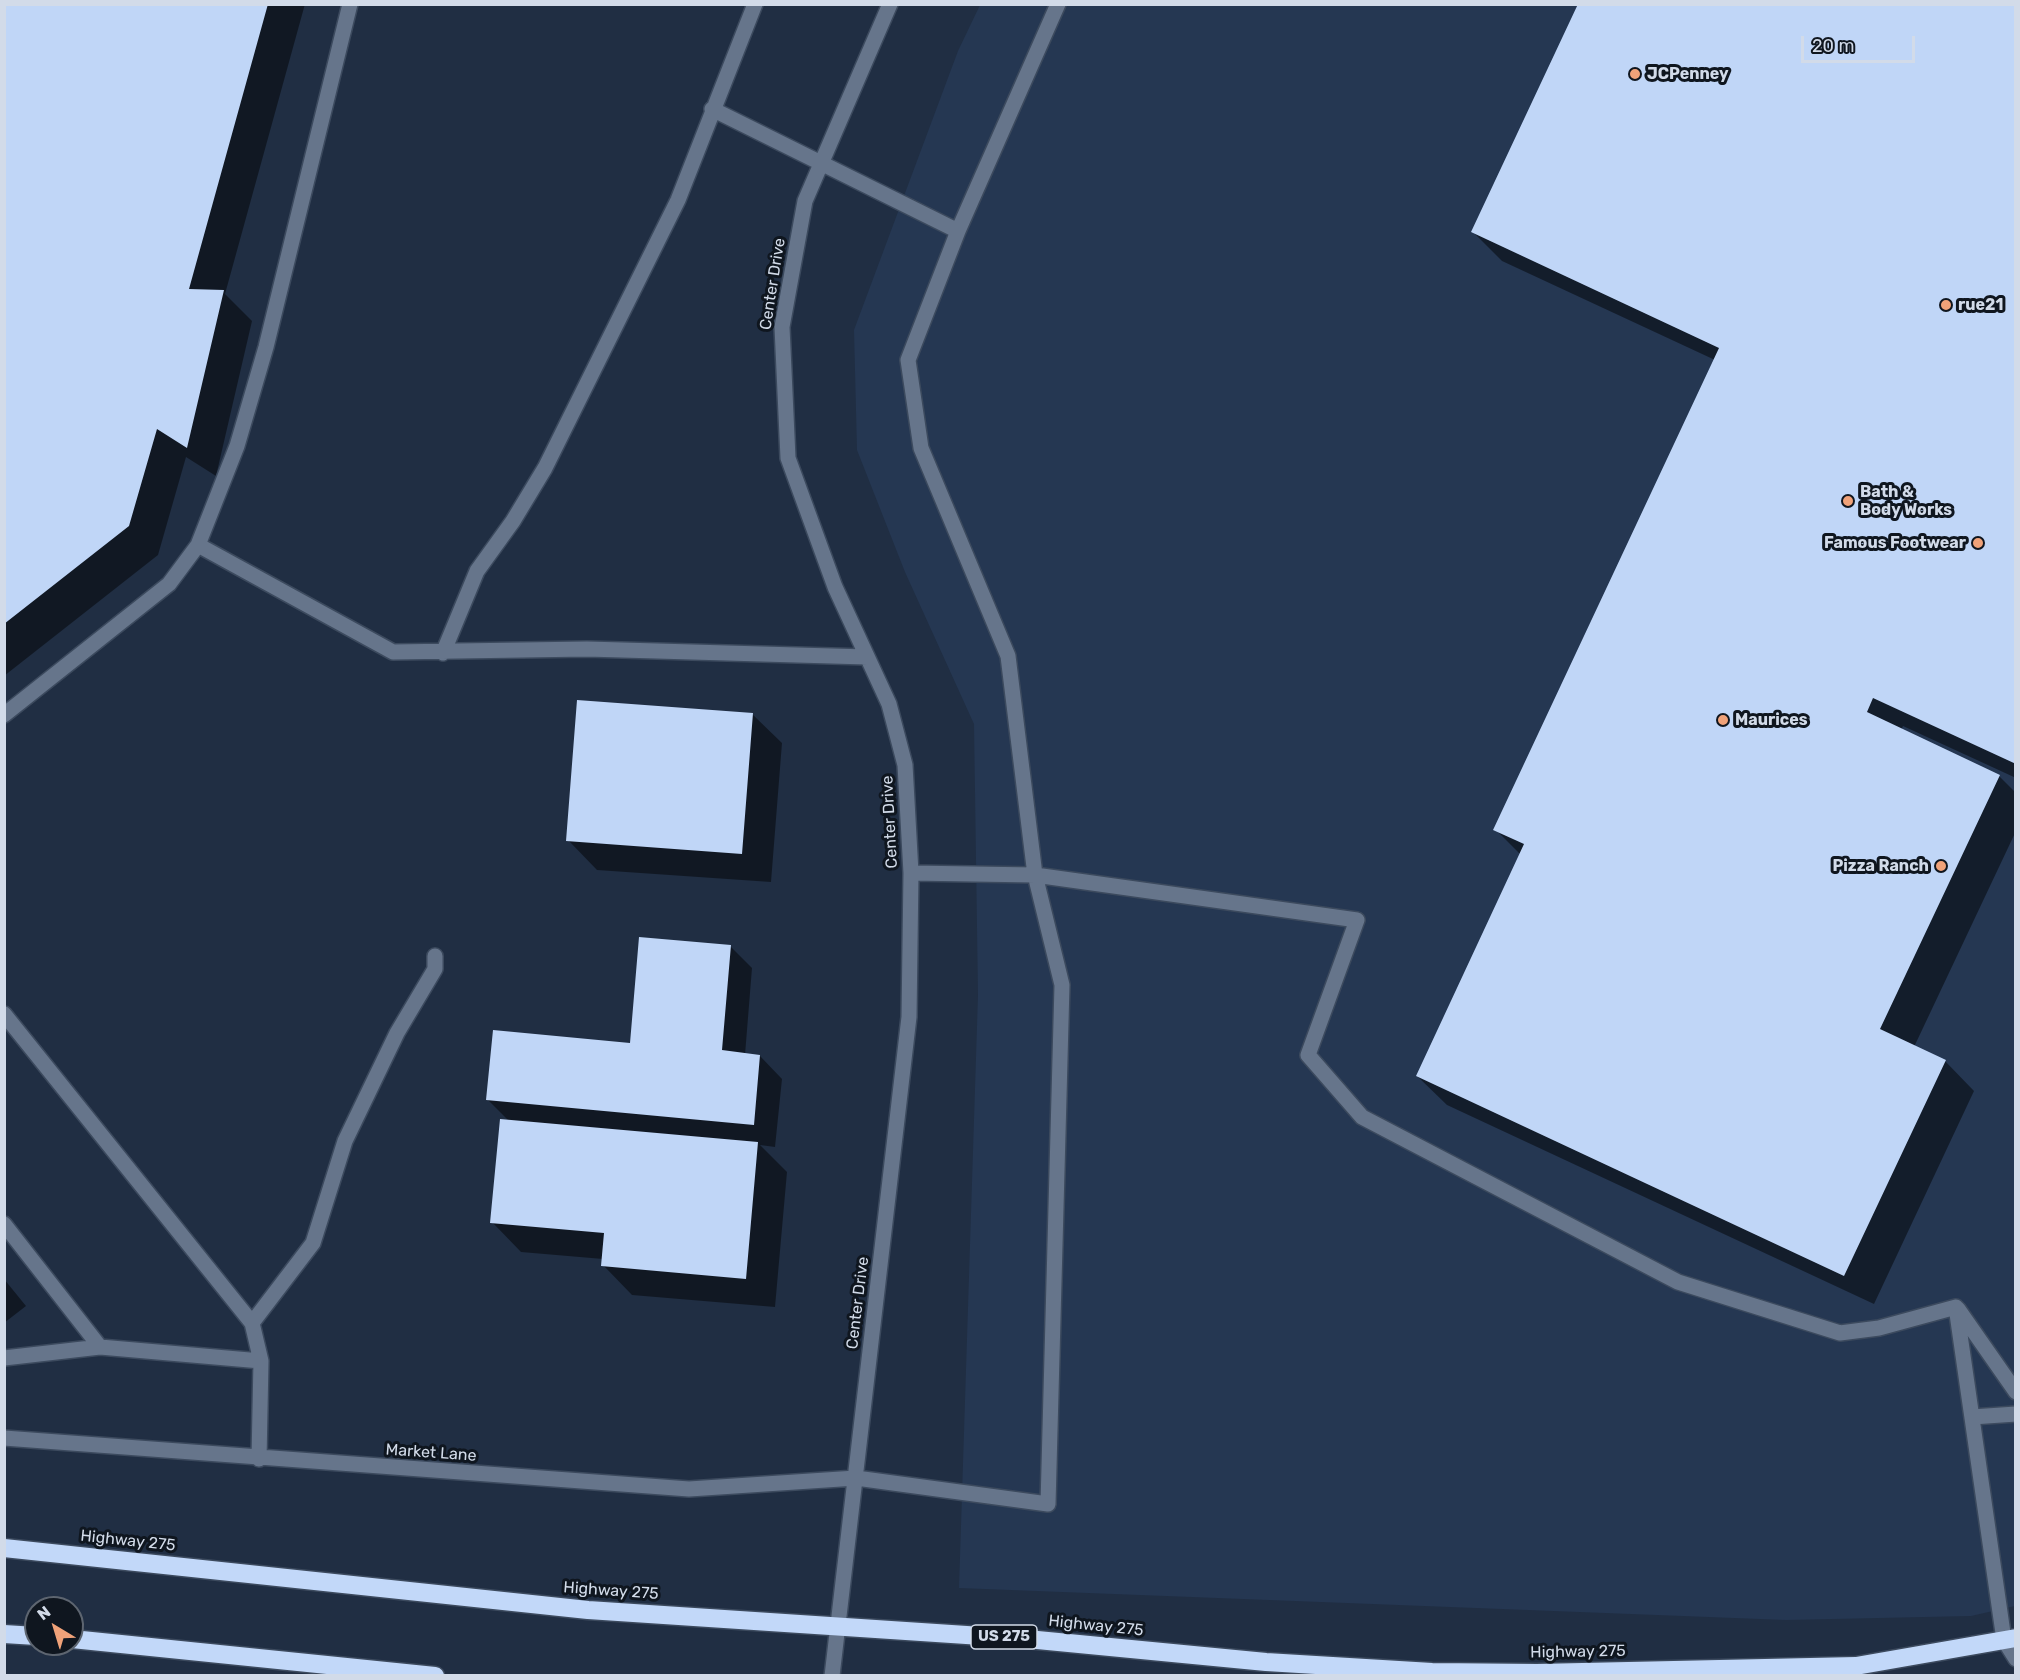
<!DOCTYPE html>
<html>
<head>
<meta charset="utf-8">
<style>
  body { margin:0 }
  #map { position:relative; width:2020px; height:1680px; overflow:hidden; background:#202e43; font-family:Rubik,sans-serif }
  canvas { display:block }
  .frame { position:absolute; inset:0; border:6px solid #d2dbe9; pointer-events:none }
  .north { position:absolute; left:24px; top:1596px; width:60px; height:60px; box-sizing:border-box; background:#0f161f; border:2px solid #5d6570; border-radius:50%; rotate:322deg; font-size:16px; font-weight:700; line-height:24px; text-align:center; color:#d2dbe9 }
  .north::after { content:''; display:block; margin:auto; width:21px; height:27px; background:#f0a279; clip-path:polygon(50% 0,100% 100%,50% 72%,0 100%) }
  .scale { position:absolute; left:1801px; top:36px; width:114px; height:27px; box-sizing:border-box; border:3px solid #d2dbe9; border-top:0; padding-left:8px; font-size:18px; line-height:21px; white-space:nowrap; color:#d2dbe9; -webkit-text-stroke:4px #0f161f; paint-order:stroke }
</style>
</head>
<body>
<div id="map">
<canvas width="2020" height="1680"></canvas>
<div class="frame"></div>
<div class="north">N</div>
<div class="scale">20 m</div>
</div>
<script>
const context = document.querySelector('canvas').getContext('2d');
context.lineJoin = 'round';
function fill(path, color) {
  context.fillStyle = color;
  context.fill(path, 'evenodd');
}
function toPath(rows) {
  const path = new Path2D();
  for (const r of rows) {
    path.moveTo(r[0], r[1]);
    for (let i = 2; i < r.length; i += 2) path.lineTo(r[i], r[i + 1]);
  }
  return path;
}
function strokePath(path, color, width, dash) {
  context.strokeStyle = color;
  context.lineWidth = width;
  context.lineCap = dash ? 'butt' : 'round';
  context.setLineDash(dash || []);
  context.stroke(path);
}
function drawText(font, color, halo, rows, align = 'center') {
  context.font = font + ' Rubik,sans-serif';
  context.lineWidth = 6;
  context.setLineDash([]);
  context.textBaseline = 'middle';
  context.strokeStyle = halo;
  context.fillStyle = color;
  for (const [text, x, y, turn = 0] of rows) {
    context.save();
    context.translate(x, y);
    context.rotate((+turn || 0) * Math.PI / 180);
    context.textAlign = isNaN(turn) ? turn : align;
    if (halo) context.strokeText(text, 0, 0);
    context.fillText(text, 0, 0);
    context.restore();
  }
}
const built = toPath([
  [980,5,2015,5,2015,1606,1971,1616,1786,1620,959,1588,978,995,974,724,905,572,857,450,854,330,958,51]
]);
const shadow = toPath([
  [4,4,305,4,225,294,252,321,216,476,186,457,158,555,4,676],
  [2016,4,2016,778,1903,726,1901,730,1999,776,2016,793,2016,831,1914,1047,1945,1061,1974,1091,1874,1304,1447,1105,1417,1076,1521,855,1495,829,1715,360,1502,261,1473,232],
  [752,714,782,743,771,882,597,870,568,840],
  [730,946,752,968,745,1055,760,1056,782,1079,775,1147,760,1145,787,1172,775,1307,632,1295,603,1265,603,1259,521,1252,492,1222,510,1122,488,1100,632,1045],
  [4,1279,26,1306,4,1323]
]);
const building = toPath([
  [4,4,268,4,189,289,224,290,187,448,157,429,129,526,4,624],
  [1578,4,2016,4,2016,764,1873,698,1867,712,2000,775,1880,1029,1946,1060,1844,1276,1416,1076,1524,844,1493,830,1719,348,1471,232],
  [577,700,753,713,742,854,566,841],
  [639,937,731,945,722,1050,760,1055,754,1125,486,1100,493,1030,630,1043],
  [500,1119,758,1142,746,1279,601,1266,604,1233,490,1223]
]);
const minor = toPath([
  [712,109,958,231],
  [198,545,393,652,587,649,867,657],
  [443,653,477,571,513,521,545,468,678,200,755,4],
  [4,715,169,584,198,545,237,446,266,347,350,4],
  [911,873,1035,875,1357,920,1308,1055,1362,1117,1678,1282,1840,1333,1879,1328,1956,1307],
  [4,1014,252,1323,261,1361,259,1459],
  [4,1224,100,1347],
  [1956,1307,2004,1640,2016,1659],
  [1958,1309,2016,1392],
  [252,1323,313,1243,345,1141,397,1033,435,969,435,956],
  [4,1358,100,1347,261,1361],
  [1972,1417,2016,1414],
  [4,1438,689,1489,856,1478,1048,1504,1062,985,1035,875,1008,656,921,448,908,360,958,231,1058,4],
  [832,1676,909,1017,911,873,905,765,889,704,835,587,788,458,782,327,805,201,890,4]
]);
const highway = toPath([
  [4,1548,588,1610,1027,1639,1266,1662,1432,1672,1537,1673,1856,1666,2016,1638],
  [4,1634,36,1636],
  [72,1639,435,1676]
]);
const markers = [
  [1635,74,6,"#f0a279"],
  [1946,305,6,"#f0a279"],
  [1848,501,6,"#f0a279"],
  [1978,543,6,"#f0a279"],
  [1723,720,6,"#f0a279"],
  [1941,866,6,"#f0a279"]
];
const shields = [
  [1004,1637,66]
];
const shieldNames = [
  ["US 275",1004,1637]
];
const poiNames = [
  ["JCPenney",1647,74],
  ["rue21",1958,305],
  ["Bath &",1860,492],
  ["Body Works",1860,510],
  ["Famous Footwear",1966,543,"right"],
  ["Maurices",1735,720],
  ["Pizza Ranch",1929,866,"right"]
];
const streetNames = [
  ["Center Drive",773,284,-81],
  ["Center Drive",890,822,-93],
  ["Center Drive",858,1303,-83],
  ["Market Lane",431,1453,4],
  ["Highway 275",128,1541,6],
  ["Highway 275",611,1591,4],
  ["Highway 275",1096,1626,6],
  ["Highway 275",1578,1652,-1]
];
fill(built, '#253752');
fill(shadow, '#0007');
fill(building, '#c0d6f7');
strokePath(minor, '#3c4a5e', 18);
strokePath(highway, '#3c4a5e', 21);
strokePath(minor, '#66758b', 15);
strokePath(highway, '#c2d8f9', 18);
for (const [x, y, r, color] of markers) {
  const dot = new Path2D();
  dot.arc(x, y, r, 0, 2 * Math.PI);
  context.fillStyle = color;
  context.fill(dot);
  strokePath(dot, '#0f161f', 2);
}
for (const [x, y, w] of shields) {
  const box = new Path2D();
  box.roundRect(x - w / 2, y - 12, w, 24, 4.5);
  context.fillStyle = '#0f161f';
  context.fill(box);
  strokePath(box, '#d2dbe9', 1.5);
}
drawText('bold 15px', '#d2dbe9', null, shieldNames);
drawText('bold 16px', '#d2dbe9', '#0f161f', poiNames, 'left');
drawText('16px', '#d2dbe9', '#0f161f', streetNames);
</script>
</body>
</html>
